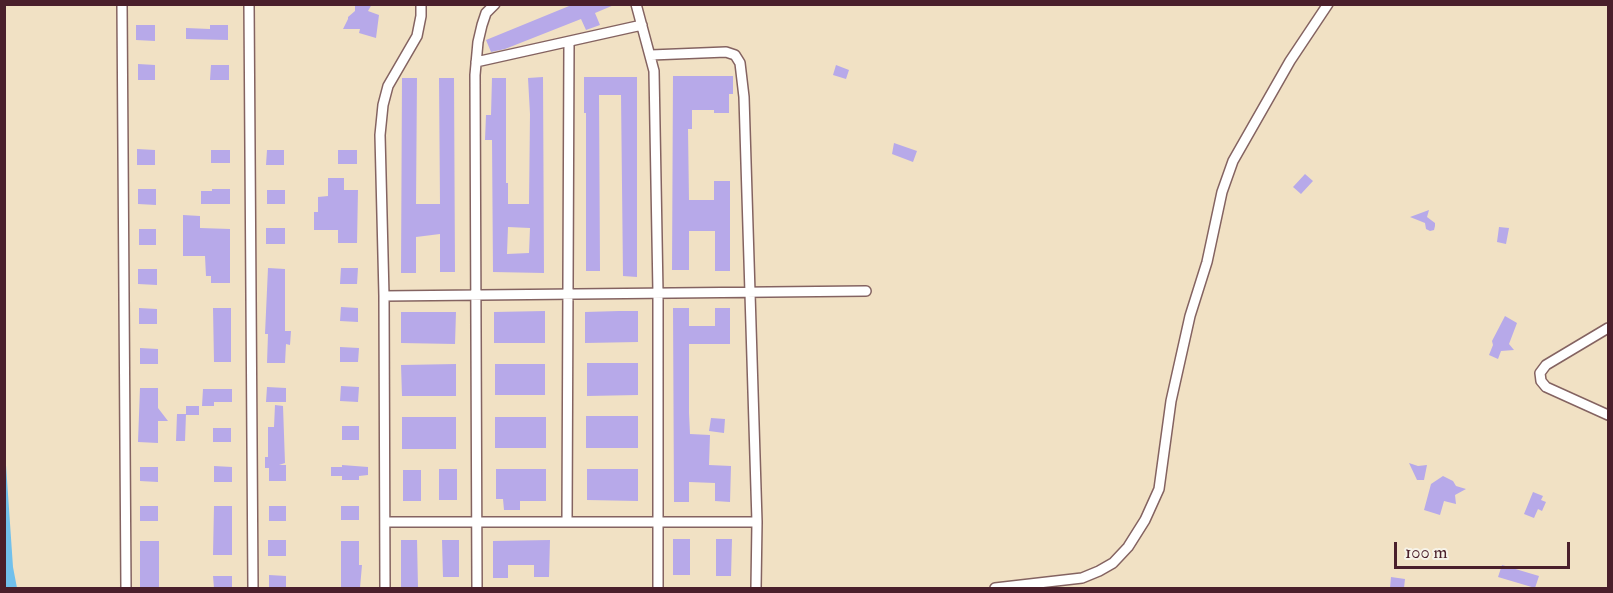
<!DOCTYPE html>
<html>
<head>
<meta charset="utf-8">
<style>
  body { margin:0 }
  #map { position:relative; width:1613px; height:593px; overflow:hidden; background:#f1e1c4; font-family:"IM FELL Double Pica",serif }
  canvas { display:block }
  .frame { position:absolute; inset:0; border:6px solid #4a1f2b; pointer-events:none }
  .scale { position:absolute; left:1394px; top:542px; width:176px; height:27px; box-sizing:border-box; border:3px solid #4a1f2b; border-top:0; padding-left:8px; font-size:18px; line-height:21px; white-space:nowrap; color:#4a1f2b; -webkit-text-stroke:4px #f7f3e8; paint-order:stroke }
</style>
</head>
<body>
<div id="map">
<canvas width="1613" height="593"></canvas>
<div class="frame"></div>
<div class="scale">100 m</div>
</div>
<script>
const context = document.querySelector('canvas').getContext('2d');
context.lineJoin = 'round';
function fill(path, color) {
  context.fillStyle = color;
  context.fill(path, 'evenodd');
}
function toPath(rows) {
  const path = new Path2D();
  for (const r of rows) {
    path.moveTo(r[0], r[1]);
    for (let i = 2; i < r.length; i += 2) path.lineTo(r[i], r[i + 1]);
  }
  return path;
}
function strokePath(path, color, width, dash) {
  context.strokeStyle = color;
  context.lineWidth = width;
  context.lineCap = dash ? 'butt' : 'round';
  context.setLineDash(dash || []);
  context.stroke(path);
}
const water = toPath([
  [4,436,13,567,17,588,5,588]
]);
const building = toPath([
  [355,4,372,4,368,11,379,15,376,38,359,33,360,29,343,29,348,19,348,17,355,11],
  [574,4,614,5,595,13,600,25,586,30,581,19,505,49,491,52,486,40],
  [136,25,155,25,155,41,136,40],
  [210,25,228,25,228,40,186,39,186,28,210,29],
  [138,64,155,65,155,80,138,80],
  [211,65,229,65,229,80,210,80],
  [836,65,849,70,846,79,833,75],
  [673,76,733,76,733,94,729,94,729,113,714,113,714,110,692,110,692,129,688,129,689,200,714,200,714,181,730,181,730,271,715,271,715,231,689,231,689,270,672,270],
  [543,77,544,273,493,272,492,140,485,140,486,115,491,115,492,78,506,78,506,183,508,183,508,204,529,204,530,114,528,78],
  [508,227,530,228,529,253,507,254],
  [584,77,637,77,637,277,623,276,621,95,599,95,600,271,586,271,586,113,584,113],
  [402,78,417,78,416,204,440,204,439,78,454,78,455,272,440,272,440,234,416,237,416,273,401,273],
  [894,143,917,151,913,162,892,154],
  [137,149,155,150,155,165,137,165],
  [211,150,230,150,230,163,211,163],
  [267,150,284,150,284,165,266,165],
  [338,150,357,150,357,164,338,164],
  [1305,174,1313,181,1301,194,1293,187],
  [328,178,344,178,344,190,358,190,357,243,338,243,338,230,314,230,314,212,318,212,318,197,328,196],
  [138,189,156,189,156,205,138,204],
  [212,189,230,189,230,204,201,204,201,191,212,191],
  [267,190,285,190,285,204,267,204],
  [1429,210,1427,217,1435,223,1435,226,1434,230,1430,231,1426,229,1425,223,1410,217],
  [183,215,200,216,200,228,230,229,230,283,211,283,211,276,206,276,205,256,183,256],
  [1499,227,1509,228,1506,244,1497,242],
  [266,228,285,228,285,244,266,244],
  [139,229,156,229,156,245,139,245],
  [268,268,285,269,285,331,291,331,290,345,286,344,285,363,267,363,268,334,265,334],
  [341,268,358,268,357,284,340,284],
  [138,269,157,269,157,285,138,284],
  [341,307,358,308,358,322,340,321],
  [139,308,157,309,157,324,139,324],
  [213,308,231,308,231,362,214,362],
  [673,308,689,308,689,326,715,326,715,308,730,308,730,344,689,344,689,413,690,434,710,435,709,465,731,466,730,502,715,501,715,483,689,482,689,502,674,502],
  [545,311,545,343,494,343,494,312],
  [619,311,638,311,638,342,585,343,585,312],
  [401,312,456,312,455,344,401,343],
  [1505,316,1517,323,1509,344,1514,350,1501,351,1498,359,1489,355,1493,345,1492,341],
  [340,347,359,348,358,362,340,362],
  [140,348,158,349,158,364,140,364],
  [587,363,638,363,638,395,587,396],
  [456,364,456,396,402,396,401,365],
  [495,364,545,364,545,395,495,395],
  [341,386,359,387,358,402,340,401],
  [267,387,286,388,286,402,266,402],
  [140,388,158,388,158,408,168,421,158,421,158,443,138,442],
  [203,389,232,389,232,402,214,402,214,406,202,406],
  [275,405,283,406,285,463,279,465,286,465,286,481,269,481,269,468,265,468,265,457,268,457,268,427,274,427],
  [186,406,199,406,199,415,186,415],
  [177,414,186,414,185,441,176,441],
  [586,416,638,416,638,448,586,448],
  [402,417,456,417,456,449,402,449],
  [495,417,546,417,546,448,495,448],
  [711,418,725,419,724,433,709,431],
  [342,426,359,426,359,440,342,440],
  [213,428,231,428,231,442,213,442],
  [1409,463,1418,466,1427,465,1424,480,1417,480],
  [342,465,368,467,368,475,359,476,359,480,342,480,342,476,331,476,331,467,342,467],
  [214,466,232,467,232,482,214,482],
  [140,467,158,467,158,482,140,481],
  [439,469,457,469,457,500,439,500],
  [496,469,546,469,546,501,520,501,520,510,504,510,503,499,496,499],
  [587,469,638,469,638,501,587,500],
  [403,470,421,470,421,501,403,501],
  [1443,476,1453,481,1456,486,1466,489,1455,495,1456,504,1444,501,1440,515,1424,510,1431,484],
  [1533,492,1543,496,1541,500,1546,502,1542,511,1538,509,1534,518,1524,514],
  [140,506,158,506,158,521,140,521],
  [214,506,232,506,232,555,213,555],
  [269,506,286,506,286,521,269,521],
  [341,506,359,506,359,520,341,520],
  [673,539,690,539,690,575,673,575],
  [716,539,732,539,731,576,716,576],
  [268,540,286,540,286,556,268,556],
  [401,540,417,540,418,588,401,588],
  [442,540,459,540,459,577,443,577],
  [550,540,549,577,534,577,534,565,508,565,508,578,493,578,493,541],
  [140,541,159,541,159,588,140,588],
  [341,541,359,541,359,565,362,565,360,588,341,588],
  [1502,565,1539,576,1535,588,1498,577],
  [269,575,286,576,286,588,269,588],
  [213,576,232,576,232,588,214,588],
  [1391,577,1405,579,1404,588,1390,588]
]);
const minor = toPath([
  [122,4,126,588],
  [249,4,253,588],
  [636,4,654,71,658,293,658,588],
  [651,55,726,52,735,55,740,63,744,97,757,522,756,588],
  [476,62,642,25],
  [384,296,866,291],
  [1608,328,1546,365,1540,373,1541,381,1546,387,1608,415],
  [567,521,569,43],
  [385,522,757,522],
  [385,588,384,296,380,135,383,105,388,86,417,36,421,16,421,4],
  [477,588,475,75,478,42,482,25,486,13,495,4],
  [995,588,1082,578,1099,571,1113,563,1128,547,1145,520,1159,489,1171,401,1190,316,1207,262,1222,192,1233,161,1290,61,1328,4]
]);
fill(water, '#71c0ec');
fill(building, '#b7a9e9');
strokePath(minor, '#846361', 12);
strokePath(minor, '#fff', 9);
</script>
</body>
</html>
